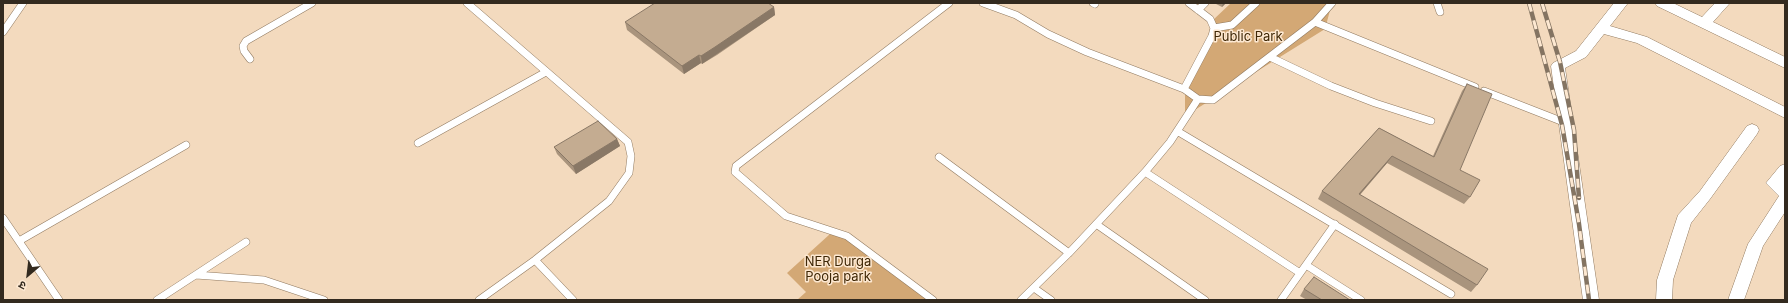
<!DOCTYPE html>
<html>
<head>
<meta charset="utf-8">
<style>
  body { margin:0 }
  #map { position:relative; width:1788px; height:303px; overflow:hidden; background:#f3dabe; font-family:Inter,"Noto Sans Devanagari",sans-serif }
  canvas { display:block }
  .frame { position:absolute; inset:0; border:4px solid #332a1f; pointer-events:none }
  .north { position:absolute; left:8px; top:255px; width:40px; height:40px; -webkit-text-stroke:3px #fde8d1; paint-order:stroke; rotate:208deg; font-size:11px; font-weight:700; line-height:16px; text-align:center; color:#332a1f }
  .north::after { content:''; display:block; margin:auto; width:14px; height:18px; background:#332a1f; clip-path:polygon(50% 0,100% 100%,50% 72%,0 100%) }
</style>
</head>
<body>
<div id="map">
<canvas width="1788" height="303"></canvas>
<div class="frame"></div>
<div class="north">उ</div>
</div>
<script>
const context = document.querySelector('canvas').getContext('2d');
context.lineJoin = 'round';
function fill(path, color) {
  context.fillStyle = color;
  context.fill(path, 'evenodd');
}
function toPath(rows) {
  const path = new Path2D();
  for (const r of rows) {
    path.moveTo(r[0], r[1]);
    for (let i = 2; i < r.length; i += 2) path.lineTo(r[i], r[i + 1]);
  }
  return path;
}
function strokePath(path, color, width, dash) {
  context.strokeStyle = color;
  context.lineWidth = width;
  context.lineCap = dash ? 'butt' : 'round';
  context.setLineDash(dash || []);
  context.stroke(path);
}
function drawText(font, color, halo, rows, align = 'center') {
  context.font = font + ' Inter,sans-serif';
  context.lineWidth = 3;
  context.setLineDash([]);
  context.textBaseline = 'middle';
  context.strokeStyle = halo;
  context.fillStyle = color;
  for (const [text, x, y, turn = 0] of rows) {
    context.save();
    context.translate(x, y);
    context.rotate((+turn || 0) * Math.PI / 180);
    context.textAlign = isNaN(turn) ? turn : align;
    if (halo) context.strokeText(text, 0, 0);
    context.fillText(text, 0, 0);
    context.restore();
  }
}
const green = toPath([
  [1231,3,1332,3,1325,29,1185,116,1185,90,1214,37,1213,20],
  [830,234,847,236,929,300,797,300,806,292,787,273]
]);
const service = toPath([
  [467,3,628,142,631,156,629,173,609,201,535,260,479,300],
  [983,3,1016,15,1048,34,1087,52,1184,89],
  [1093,3,1095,4],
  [1437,3,1440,12],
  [1198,10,1205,3],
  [1315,22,1332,3],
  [1214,28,1232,25,1256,3],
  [3,32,23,3],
  [1270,57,1331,86,1375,103,1431,121],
  [250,59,244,51,243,46,246,41,312,3],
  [1484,91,1566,123],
  [1198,99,1213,100,1315,22,1475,87],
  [1177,131,1451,294],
  [418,143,546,72],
  [939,157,1069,253],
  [1145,172,1300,273],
  [3,218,59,300],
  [1096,224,1205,300],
  [19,241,186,145],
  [535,260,573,300],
  [1306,265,1361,300],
  [196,275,264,280,324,300],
  [1034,288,1051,300],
  [157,300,246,242],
  [933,300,847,236,786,216,735,172,736,166,949,3],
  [1021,300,1069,253,1145,172,1170,142,1198,99,1184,89,1212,36,1214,28,1210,19,1189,3],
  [1281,300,1335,224]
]);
const minor = toPath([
  [1614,3,1628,3,1610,26,1647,37,1785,107,1785,118,1637,43,1604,34,1586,57,1565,68,1599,300,1583,300,1551,66,1553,63,1576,51,1614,3],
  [1655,3,1673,3,1702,17,1715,3,1730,3,1713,22,1785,57,1785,68,1657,6,1655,3],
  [1752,124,1757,126,1759,130,1757,134,1710,199,1691,223,1673,280,1672,300,1656,300,1657,280,1678,215,1700,191,1747,126,1752,124],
  [1785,164,1785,212,1763,246,1744,300,1728,300,1748,244,1779,196,1766,183,1780,166,1785,164]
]);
const rail = toPath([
  [1529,3,1562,125,1579,224,1589,300],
  [1542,3,1560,62,1574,130,1579,198]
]);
const wall = toPath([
  [1214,3,1226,3,1222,7],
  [774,7,775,15,717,55,702,64,701,63,684,74,627,30,625,22],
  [1467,84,1460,170,1470,197,1464,204,1387,163,1360,195,1477,285,1471,292,1318,199,1322,191,1379,128,1433,156,1462,91],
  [617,139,620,146,576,174,557,154,554,147],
  [1304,289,1350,300,1307,300,1300,296]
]);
const shadedWall = toPath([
  [1223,3,1226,3,1222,7],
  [774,7,775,15,702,64,701,56],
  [699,55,701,63,684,74,682,66],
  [617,139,620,146,576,174,573,166],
  [1392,156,1387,163,1354,201,1359,194]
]);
const building = toPath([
  [655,3,768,3,774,7,715,47,701,56,699,55,682,66,625,22,655,3],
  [1467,84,1492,94,1460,170,1480,180,1470,197,1392,156,1359,194,1488,269,1477,285,1322,191,1379,128,1434,157,1467,84],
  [598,121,617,139,573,166,554,147,598,121],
  [1314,277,1350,300,1322,300,1304,289,1314,277]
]);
const parkNames = [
  ["Public Park",1248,37],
  ["NER Durga",838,262],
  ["Pooja park",838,277]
];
fill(green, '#d3a875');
strokePath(service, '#917a60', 8);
strokePath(minor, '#917a60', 1);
strokePath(service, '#fff', 7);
fill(minor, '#fff');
strokePath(rail, '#847462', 4.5);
strokePath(rail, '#fde8d1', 3, [9]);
fill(wall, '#a9947d');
fill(shadedWall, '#897866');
fill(building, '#c4ac91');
strokePath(building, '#897866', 1);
drawText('13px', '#3f2706', '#fde8d1', parkNames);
</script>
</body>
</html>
